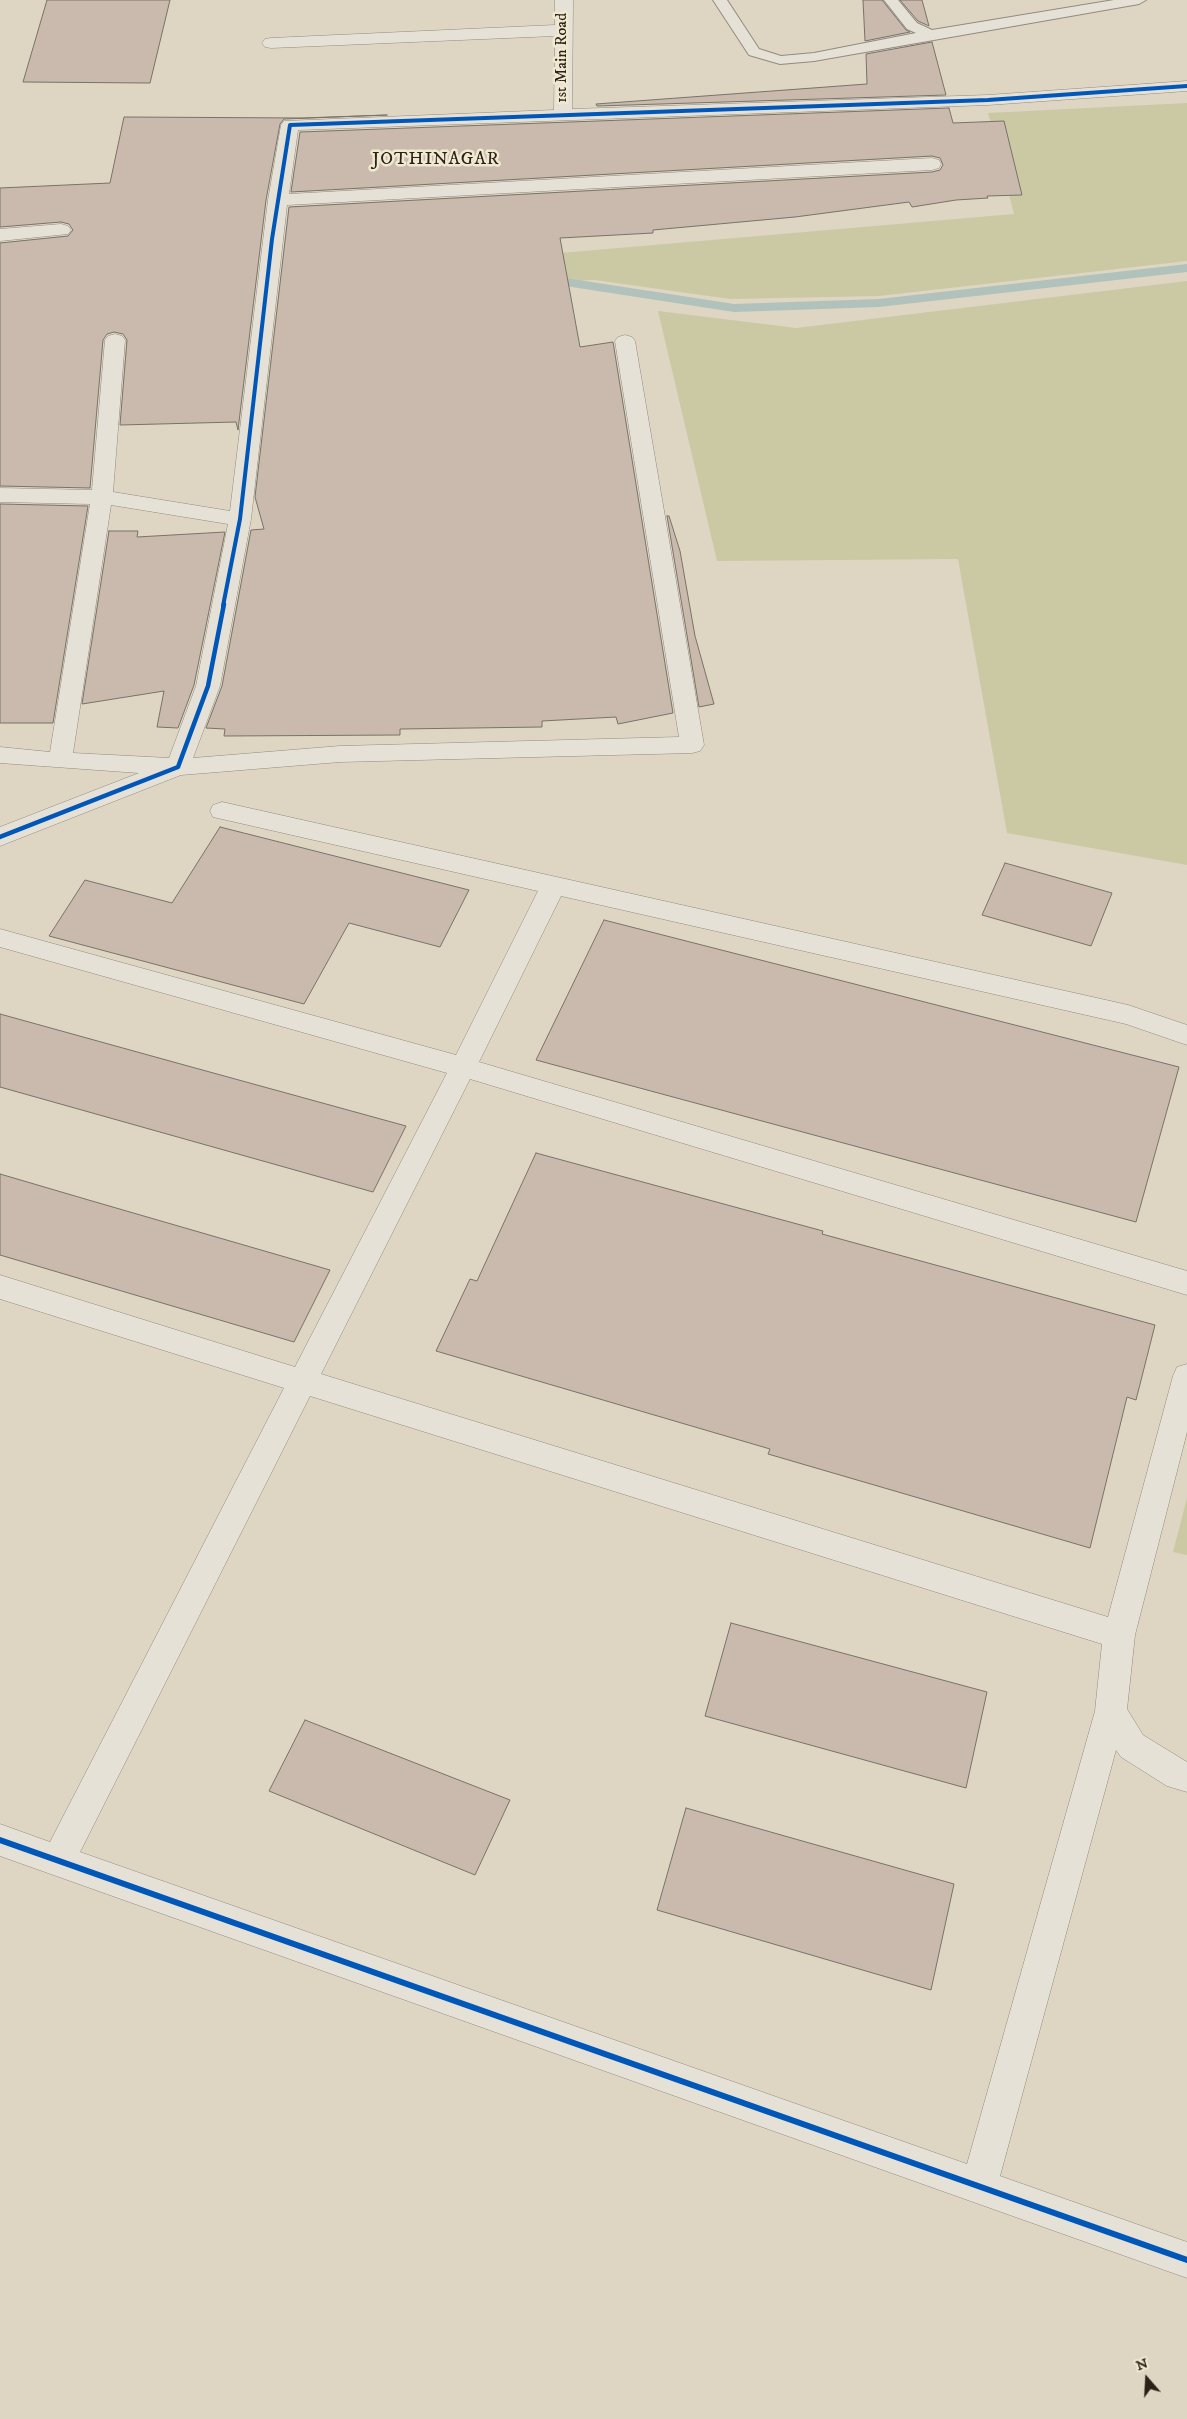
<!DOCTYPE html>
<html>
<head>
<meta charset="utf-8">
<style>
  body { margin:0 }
  #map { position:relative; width:1187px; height:2419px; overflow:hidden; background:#ded6c2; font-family:"IM FELL DW Pica",serif }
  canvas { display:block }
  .north { position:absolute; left:1122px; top:2354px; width:50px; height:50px; -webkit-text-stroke:4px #f1e8d0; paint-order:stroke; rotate:341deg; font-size:14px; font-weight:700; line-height:20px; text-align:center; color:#2b2119 }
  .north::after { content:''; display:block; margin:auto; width:18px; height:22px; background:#2b2119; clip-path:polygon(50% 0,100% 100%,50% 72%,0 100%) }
</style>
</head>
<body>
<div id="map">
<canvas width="1187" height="2419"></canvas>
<div class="north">N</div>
</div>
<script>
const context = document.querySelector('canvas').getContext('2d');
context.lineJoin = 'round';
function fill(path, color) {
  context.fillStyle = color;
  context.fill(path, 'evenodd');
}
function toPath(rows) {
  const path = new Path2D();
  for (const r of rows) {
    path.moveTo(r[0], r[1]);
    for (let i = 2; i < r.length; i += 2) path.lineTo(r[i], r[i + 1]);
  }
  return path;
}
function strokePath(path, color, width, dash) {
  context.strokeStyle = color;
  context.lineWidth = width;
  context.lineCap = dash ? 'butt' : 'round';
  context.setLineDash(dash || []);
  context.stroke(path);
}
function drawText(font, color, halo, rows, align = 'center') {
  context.font = font + ' "IM FELL DW Pica",serif';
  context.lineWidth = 5;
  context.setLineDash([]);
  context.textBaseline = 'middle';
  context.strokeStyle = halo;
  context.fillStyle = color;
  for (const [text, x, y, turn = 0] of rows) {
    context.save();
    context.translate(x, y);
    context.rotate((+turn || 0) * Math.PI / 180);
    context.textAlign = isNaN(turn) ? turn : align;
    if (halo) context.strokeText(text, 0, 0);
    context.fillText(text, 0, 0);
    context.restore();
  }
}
const green = toPath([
  [1187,103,1187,261,879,296,730,299,595,280,417,286,421,265,1014,214,988,113],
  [1187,281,1187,865,1007,833,958,559,717,561,658,311,796,328],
  [1187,1498,1187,1555,1173,1552]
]);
const stream = toPath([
  [1187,264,1187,272,879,307,734,312,546,283,540,279,546,275,734,304,879,299,1187,264]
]);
const building = toPath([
  [47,0,170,0,150,83,23,82,47,0],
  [863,0,882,0,906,30,910,32,865,41,863,0],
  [900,0,922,0,929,26,918,21,900,0],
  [932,42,946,95,597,106,596,104,867,84,866,54,932,42],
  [949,108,953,123,1004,121,1022,195,987,196,988,198,956,200,912,207,909,202,795,217,653,230,653,233,560,238,580,347,613,342,673,713,618,724,616,717,542,721,542,727,400,729,400,735,224,736,225,729,206,728,222,686,251,530,264,529,255,497,289,207,932,172,940,170,943,165,940,158,932,156,291,192,300,132,949,108],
  [387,115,284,119,280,124,266,200,238,430,236,422,120,425,127,340,123,334,114,332,107,334,103,340,90,488,0,486,0,243,68,236,73,230,69,224,61,222,0,227,0,188,110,183,124,117,302,118,387,115],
  [0,504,88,506,53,723,0,723,0,504],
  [667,516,669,516,680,551,695,636,714,704,699,707,667,516],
  [109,531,138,531,137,537,225,532,194,685,178,728,157,727,164,691,82,704,109,531],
  [220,827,469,890,440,947,349,923,304,1004,49,936,85,880,172,903,220,827],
  [1005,863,1112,893,1091,946,982,915,1005,863],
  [604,920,1179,1067,1136,1222,536,1060,604,920],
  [0,1014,177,1063,406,1126,373,1192,0,1087,0,1014],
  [536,1153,823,1231,822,1234,1155,1325,1136,1400,1127,1397,1090,1548,768,1454,770,1449,436,1351,470,1279,477,1281,536,1153],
  [0,1174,92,1201,330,1270,294,1342,0,1255,0,1174],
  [731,1623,987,1692,966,1788,705,1716,731,1623],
  [305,1720,510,1800,475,1875,269,1791,305,1720],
  [686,1808,954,1884,931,1990,657,1910,686,1808]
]);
const service = toPath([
  [713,0,727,0,759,49,781,56,814,53,916,33,907,29,884,0,898,0,917,23,932,30,1114,0,1146,0,1139,4,814,61,780,64,749,55,713,0]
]);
const minor = toPath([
  [555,0,573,0,572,109,988,95,1187,81,1187,91,988,105,298,130,289,194,932,158,939,160,941,164,939,168,932,170,287,205,251,519,220,686,193,758,340,746,679,737,615,341,618,337,625,335,632,337,635,341,704,745,700,751,692,753,340,762,181,775,0,846,0,827,139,773,0,763,0,747,50,752,90,504,0,502,0,488,92,490,105,340,108,336,115,334,122,336,125,340,113,492,230,511,268,200,281,125,284,121,554,110,555,36,271,48,265,47,262,43,265,39,271,38,555,25,555,0],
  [111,505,228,524,196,686,169,758,73,753,111,505],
  [61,224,68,226,71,230,68,234,0,241,0,229,61,224],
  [222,802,1128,1005,1187,1025,1187,1045,1126,1024,561,896,479,1062,1187,1271,1187,1295,470,1079,321,1374,1108,1617,1173,1376,1177,1367,1187,1364,1187,1432,1135,1635,1127,1709,1143,1735,1187,1762,1187,1792,1167,1786,1121,1757,1116,1750,1000,2176,1187,2242,1187,2278,0,1856,0,1824,50,1842,284,1388,0,1299,0,1275,295,1367,447,1073,0,947,0,929,456,1055,538,891,213,817,210,811,213,805,222,802],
  [310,1396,1102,1644,1095,1711,967,2164,80,1852,310,1396]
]);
const cyclewayFar2 = toPath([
  [223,606,240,519,272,239,290,125,988,100,1187,86]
]);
const cyclewayFar1 = toPath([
  [0,837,178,767,208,686,224,604]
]);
const cycleway = toPath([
  [0,1840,1187,2260]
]);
const farStreetnames = [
  ["1st Main Road",563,58,-90]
];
const farNeighbourhoodnames = [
  ["JOTHINAGAR",436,160]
];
fill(green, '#cac9a4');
fill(stream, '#b1c1bc');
fill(building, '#c9baad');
strokePath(building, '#787368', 1);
strokePath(service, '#918b7f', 2);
strokePath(minor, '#918b7f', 1);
fill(service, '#e5e1d7');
fill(minor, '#e5e1d7');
strokePath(cyclewayFar2, '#0057b8', 4);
strokePath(cyclewayFar1, '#0057b8', 4.5);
strokePath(cycleway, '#0057b8', 6);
drawText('16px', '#2b2119', '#f1e8d0', farStreetnames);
context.letterSpacing = '1px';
drawText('18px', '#2b2119', '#f1e8d0', farNeighbourhoodnames);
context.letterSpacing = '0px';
</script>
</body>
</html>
